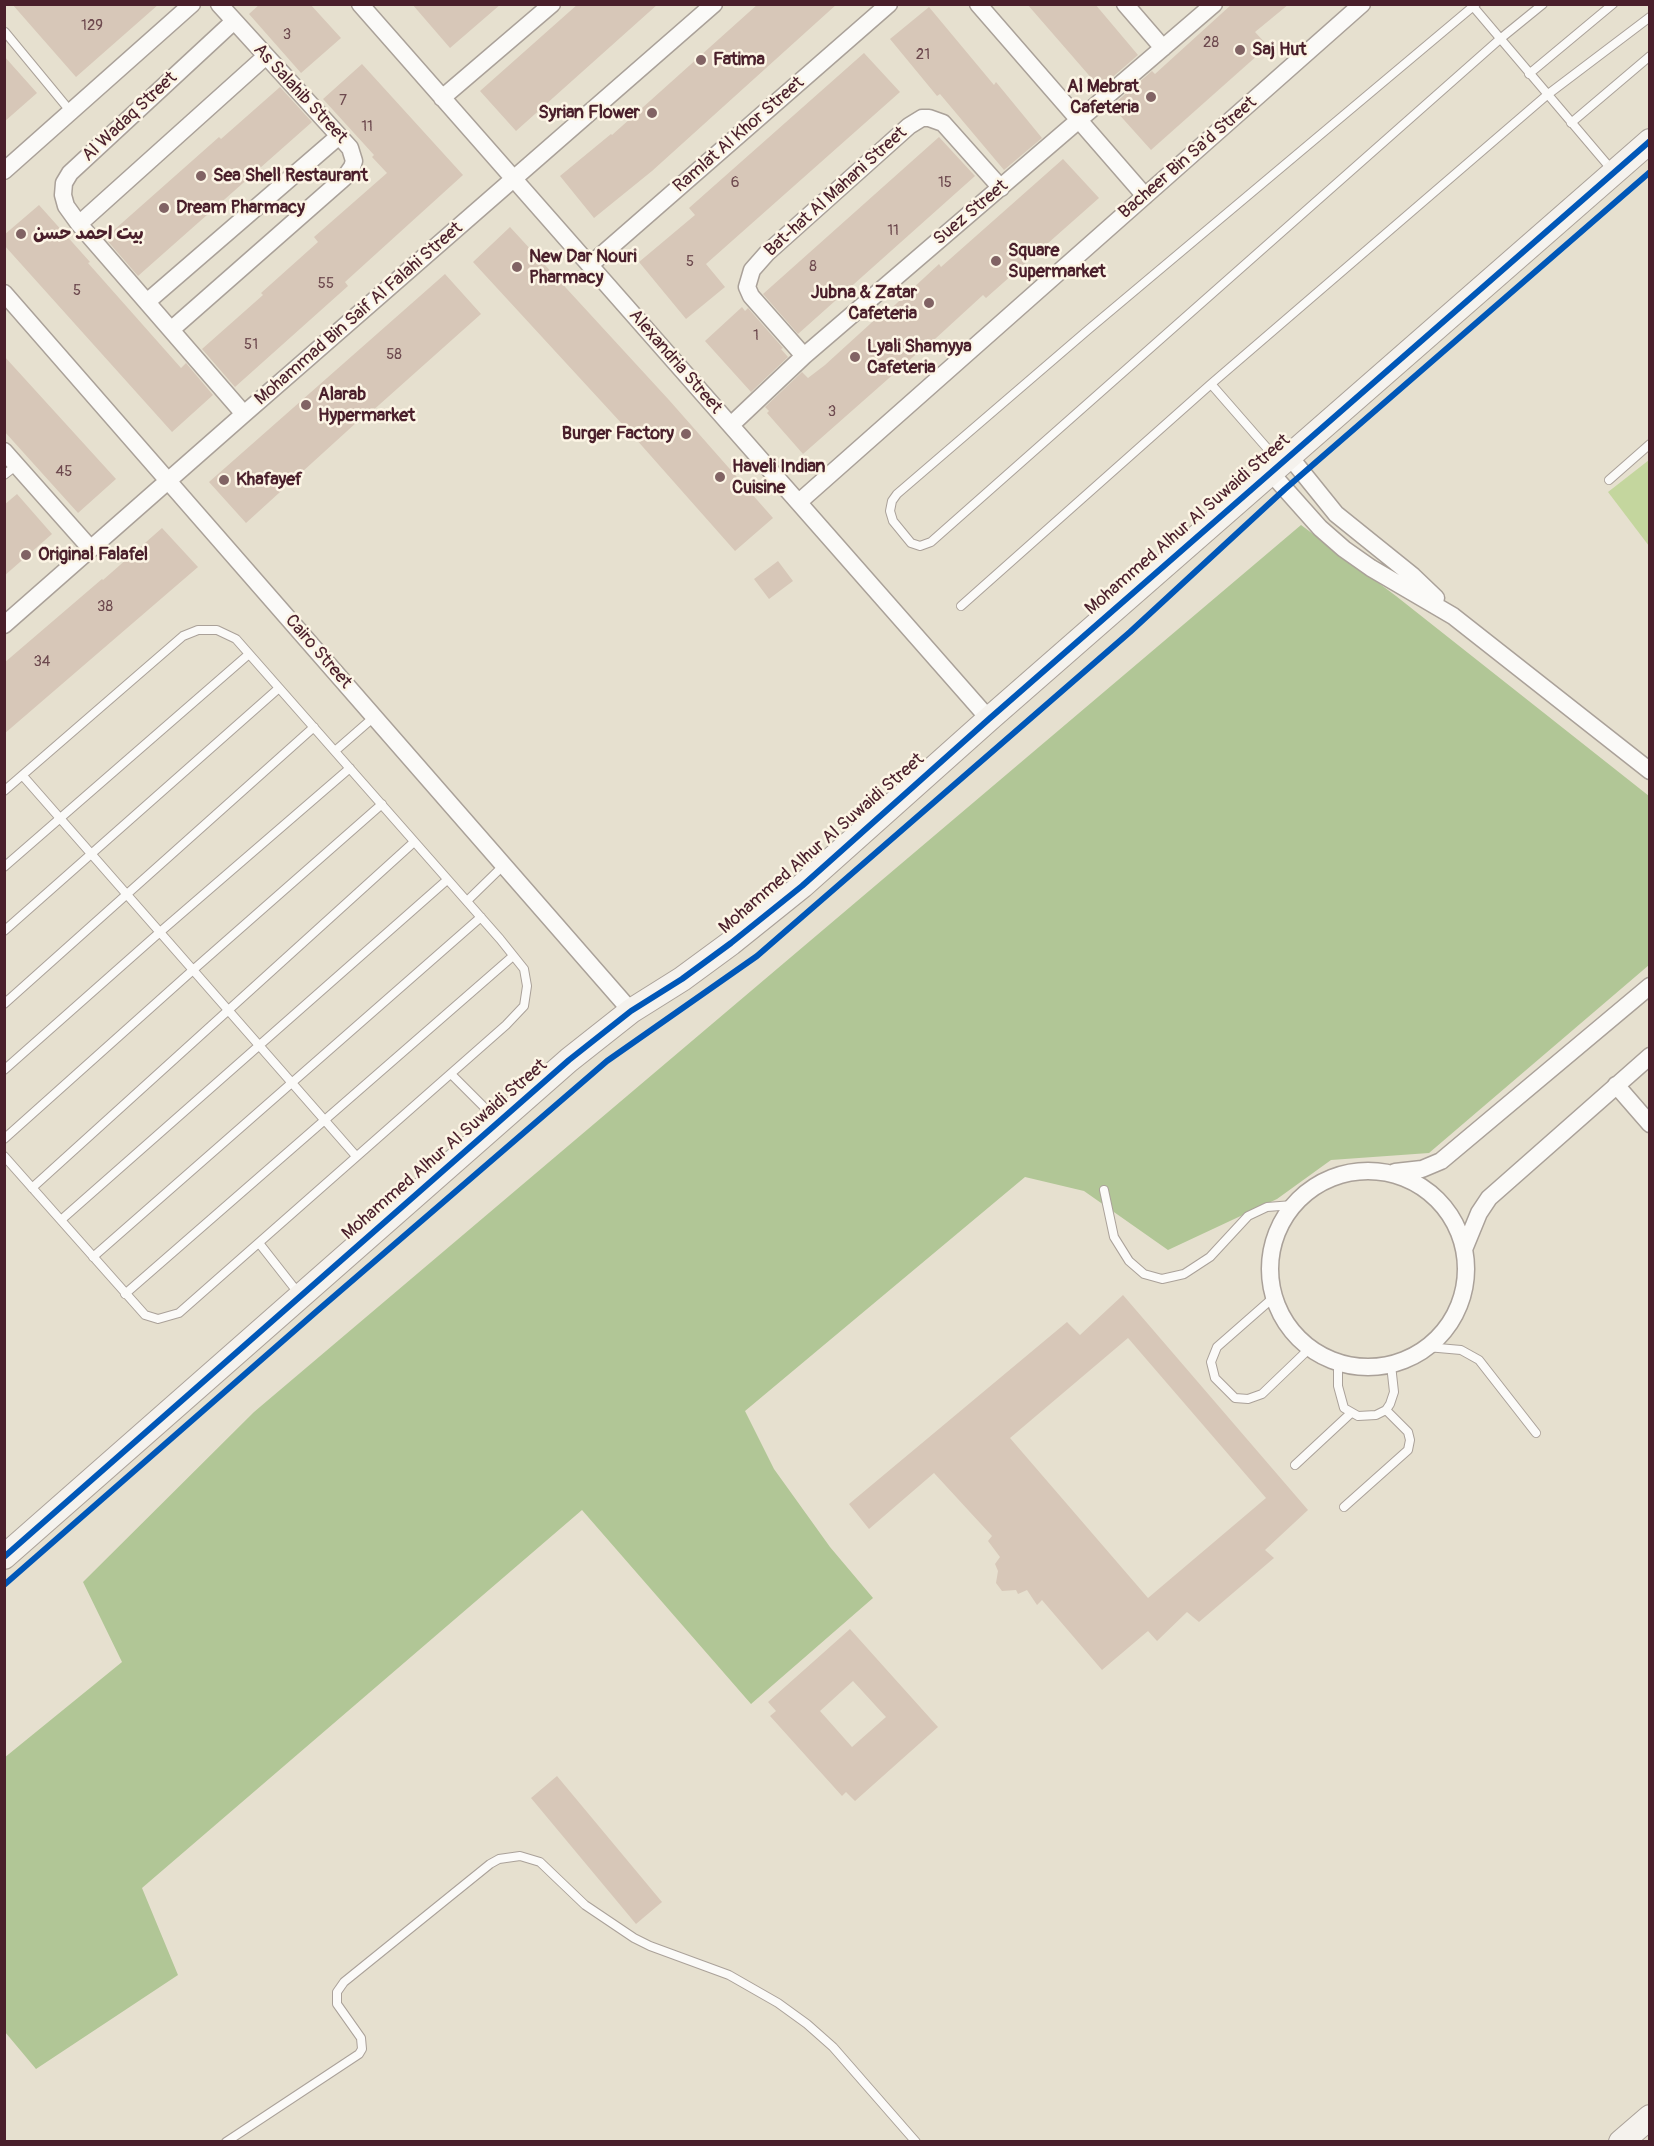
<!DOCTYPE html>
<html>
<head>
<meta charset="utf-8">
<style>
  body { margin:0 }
  #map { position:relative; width:1654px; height:2146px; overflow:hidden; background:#e6e0cf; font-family:Pangolin,sans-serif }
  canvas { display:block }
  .frame { position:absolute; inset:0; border:6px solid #4a1f2b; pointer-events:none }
</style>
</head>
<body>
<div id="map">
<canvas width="1654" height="2146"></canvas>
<div class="frame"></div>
</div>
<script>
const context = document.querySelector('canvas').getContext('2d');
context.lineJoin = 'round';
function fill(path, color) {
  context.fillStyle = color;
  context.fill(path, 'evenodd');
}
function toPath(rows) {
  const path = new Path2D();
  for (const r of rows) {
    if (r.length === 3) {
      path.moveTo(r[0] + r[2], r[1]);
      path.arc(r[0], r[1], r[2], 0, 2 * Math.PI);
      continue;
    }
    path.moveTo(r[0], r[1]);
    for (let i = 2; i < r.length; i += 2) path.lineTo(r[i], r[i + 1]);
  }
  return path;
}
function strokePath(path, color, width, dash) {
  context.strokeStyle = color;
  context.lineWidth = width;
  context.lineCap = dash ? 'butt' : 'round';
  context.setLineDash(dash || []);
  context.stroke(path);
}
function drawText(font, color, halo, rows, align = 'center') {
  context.font = font + ' Pangolin,"Playpen Sans Arabic",sans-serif';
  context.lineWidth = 5;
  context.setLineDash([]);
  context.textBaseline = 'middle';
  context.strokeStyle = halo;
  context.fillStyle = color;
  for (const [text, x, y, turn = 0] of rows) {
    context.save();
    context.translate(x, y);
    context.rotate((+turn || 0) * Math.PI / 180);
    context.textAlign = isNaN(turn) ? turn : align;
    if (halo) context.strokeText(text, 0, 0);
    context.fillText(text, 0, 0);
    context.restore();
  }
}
const green = toPath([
  [1649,460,1649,546,1608,492]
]);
const forest = toPath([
  [1301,525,1396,596,1649,796,1649,965,1429,1153,1331,1160,1277,1199,1168,1250,1084,1191,1025,1177,745,1411,774,1469,830,1547,873,1598,751,1704,582,1510,142,1888,178,1975,36,2069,5,2032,4,1758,122,1662,83,1582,254,1412]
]);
const building = toPath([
  [12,4,159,4,76,77],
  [260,4,310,4,341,38,301,73,249,14],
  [412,4,501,4,450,48],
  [578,4,658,4,516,131,480,91],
  [758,4,837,4,652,171,594,218,560,176,611,134,612,135],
  [1027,4,1095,4,1138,55,1100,88],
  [1232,4,1289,4,1255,32,1268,46,1151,150,1116,111,1119,108,1115,103,1152,71,1155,74],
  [929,7,994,85,996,82,1042,138,1004,170,940,94,937,96,890,39],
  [864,53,900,92,706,264,725,287,686,319,639,262,695,215,689,208],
  [4,56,37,93,4,122],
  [362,64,463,175,345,282,348,286,235,387,202,349,263,295,261,293,318,242,314,237,387,173,372,157,374,155,323,99],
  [280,87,312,122,138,276,105,238,219,137,221,139],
  [939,137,975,176,798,334,763,294],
  [1063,159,1099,198,986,298,983,295,923,350,922,349,803,454,767,413,769,411,765,407,802,372,808,378,825,365,881,314,883,316,939,264,941,267],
  [39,205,90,262,88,263,181,368,186,363,213,395,172,432,4,245,4,235],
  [510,227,669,400,773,518,735,551,635,438,473,262],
  [445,274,481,314,370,413,368,412,246,523,209,482],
  [742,307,745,311,748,308,783,348,781,349,788,357,751,392,705,341],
  [4,356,116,479,78,513,4,431],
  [17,494,52,534,4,576,4,505],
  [162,528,198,567,4,734,4,663,102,579,103,580],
  [778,561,793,581,769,599,754,579],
  [1123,1295,1308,1510,1265,1550,1274,1558,1199,1622,1187,1612,1157,1641,1148,1631,1102,1670,1042,1600,1037,1605,1027,1590,1018,1594,1016,1590,1002,1591,996,1583,998,1571,995,1564,1000,1557,988,1541,992,1536,934,1473,869,1529,849,1504,1067,1322,1080,1335],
  [1128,1338,1266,1498,1148,1598,1010,1438],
  [850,1629,938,1727,855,1801,846,1792,842,1796,770,1716,776,1711,768,1702],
  [853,1681,886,1717,852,1747,820,1711],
  [557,1776,662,1902,636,1924,531,1798]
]);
const lane = toPath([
  [1471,4,1612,170],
  [1476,4,1089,329,897,494,892,501,890,511,893,521,911,543,920,546,931,542,1500,39,1543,4],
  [5,32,71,112],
  [1529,74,1613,4],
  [1571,123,1650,56],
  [1211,384,1280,463],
  [4,475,17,465],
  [1609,480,1650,444],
  [961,606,1211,384,1547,95,1650,17],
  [335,751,374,717],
  [23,776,356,1156],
  [4,791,183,636,198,630,217,630,236,639,500,939,524,969,527,986,524,1006,506,1025,179,1313,158,1319,145,1315,4,1156],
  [4,867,249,654],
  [467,901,504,865],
  [4,931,279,688],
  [4,1004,314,727],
  [4,1070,160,932,350,768],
  [451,1074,497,1120],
  [4,1139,193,970,382,804],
  [32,1188,414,842],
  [1104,1190,1114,1237,1129,1261,1144,1274,1162,1279,1184,1274,1210,1257,1248,1216,1267,1207,1293,1205],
  [61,1220,447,880],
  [259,1243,299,1294],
  [93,1257,481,917],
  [125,1294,513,956],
  [1274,1297,1217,1347,1211,1362,1215,1378,1235,1398,1248,1399,1262,1394,1310,1348],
  [1427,1347,1461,1350,1479,1360,1536,1433],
  [1338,1362,1338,1386,1344,1408,1358,1416,1376,1415,1386,1410,1390,1404,1394,1392,1391,1365],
  [1295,1465,1351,1413],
  [1344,1507,1408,1450,1410,1440,1408,1432,1386,1410],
  [226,2142,359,2054,362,2049,361,2038,337,2004,337,1992,344,1982,490,1864,499,1859,520,1856,540,1862,585,1905,634,1938,650,1946,729,1975,778,2003,807,2024,833,2047,916,2142]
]);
const street = toPath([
  [360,4,989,719],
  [978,4,1145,196],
  [1125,4,1163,48],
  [233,22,70,173,64,183,63,195,66,206,79,224,244,414],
  [442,98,552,4],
  [4,171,192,4],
  [79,224,266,56],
  [590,265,889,4],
  [4,293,631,1011],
  [148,301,339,136],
  [172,329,345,177,352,167,354,161,350,148,219,4],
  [804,356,751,296,747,287,752,270,767,253,909,126,922,118,929,118,943,123,1001,188],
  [731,425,804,356,1214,4],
  [4,451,91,549],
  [1290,457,1336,514,1413,576,1436,598],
  [1271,473,1320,528,1344,549,1371,568,1453,616,1650,771],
  [799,502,1362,4],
  [4,625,244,414,714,4],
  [1616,1085,1650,1124],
  [1368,1269,98],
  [1395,1172,1422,1169,1441,1161,1650,986],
  [1465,1247,1479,1213,1489,1198,1650,1056]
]);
const secondary = toPath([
  [4,1557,569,1060,631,1011,682,979,731,943,802,886,989,719,1650,141],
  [1621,2142,1650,2117]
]);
const cycleway = toPath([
  [4,1557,569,1060,631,1011,682,979,731,943,802,886,989,719,1650,141],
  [4,1585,317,1311,607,1061,757,956,1130,632,1285,489,1650,172]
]);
const markers = [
  [1240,50,6,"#816364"],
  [701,60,6,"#816364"],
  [1151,97,6,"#816364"],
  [652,113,6,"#816364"],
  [201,176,6,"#816364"],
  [164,208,6,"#816364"],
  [21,234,6,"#816364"],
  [996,261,6,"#816364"],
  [517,267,6,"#816364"],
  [929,303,6,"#816364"],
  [855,357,6,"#816364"],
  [306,405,6,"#816364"],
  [686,434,6,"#816364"],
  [720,477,6,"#816364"],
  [224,480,6,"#816364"],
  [26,555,6,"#816364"]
];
const numberNames = [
  ["129",92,26],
  ["3",287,35],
  ["28",1211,43],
  ["21",923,55],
  ["7",343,101],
  ["11",367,127],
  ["6",735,183],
  ["15",945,183],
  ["11",893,231],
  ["5",690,262],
  ["8",813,267],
  ["55",326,284],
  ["5",77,291],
  ["1",756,336],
  ["51",251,345],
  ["58",394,355],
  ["3",832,412],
  ["45",64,472],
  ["38",105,607],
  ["34",42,662]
];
const poiNames = [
  ["Saj Hut",1252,50],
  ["Fatima",713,60],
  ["Al Mebrat",1139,87,"right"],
  ["Cafeteria",1139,108,"right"],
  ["Syrian Flower",640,113,"right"],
  ["Sea Shell Restaurant",213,176],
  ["Dream Pharmacy",176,208],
  ["بيت احمد حسن",33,234],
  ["Square",1008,251],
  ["Supermarket",1008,272],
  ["New Dar Nouri",529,257],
  ["Pharmacy",529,278],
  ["Jubna & Zatar",917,293,"right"],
  ["Cafeteria",917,314,"right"],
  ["Lyali Shamyya",867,347],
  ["Cafeteria",867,368],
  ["Alarab",318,395],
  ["Hypermarket",318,416],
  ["Burger Factory",674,434,"right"],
  ["Haveli Indian",732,467],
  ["Cuisine",732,488],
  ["Khafayef",236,480],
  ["Original Falafel",38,555]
];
const streetNames = [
  ["As Salahib Street",300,94,47],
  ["Al Wadaq Street",130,117,-43],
  ["Ramlat Al Khor Street",739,135,-41],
  ["Bacheer Bin Sa'd Street",1188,158,-41],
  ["Bat-hat Al Mahani Street",836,192,-42],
  ["Suez Street",971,213,-40],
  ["Mohammad Bin Saif Al Falahi Street",359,314,-41],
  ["Alexandria Street",675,362,49],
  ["Mohammed Alhur Al Suwaidi Street",1188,525,-41],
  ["Cairo Street",318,652,49],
  ["Mohammed Alhur Al Suwaidi Street",822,844,-41],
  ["Mohammed Alhur Al Suwaidi Street",445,1150,-41]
];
fill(green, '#c4d69e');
fill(forest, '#b1c696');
fill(building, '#d7c7b8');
strokePath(lane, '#aaa199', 10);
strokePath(street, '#aaa199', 19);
strokePath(secondary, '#aaa199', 26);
strokePath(lane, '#fbfaf8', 8);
strokePath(street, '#fbfaf8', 16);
strokePath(secondary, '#f5f2ed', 24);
strokePath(cycleway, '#0057b8', 6);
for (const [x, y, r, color] of markers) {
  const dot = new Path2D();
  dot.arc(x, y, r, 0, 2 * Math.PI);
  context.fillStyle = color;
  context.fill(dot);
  strokePath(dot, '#fcf5e5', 2);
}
drawText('15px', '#6d494e', null, numberNames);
drawText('bold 18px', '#4a1f2b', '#fcf5e5', poiNames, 'left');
drawText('18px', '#4a1f2b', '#fcf5e5', streetNames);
</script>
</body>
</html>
